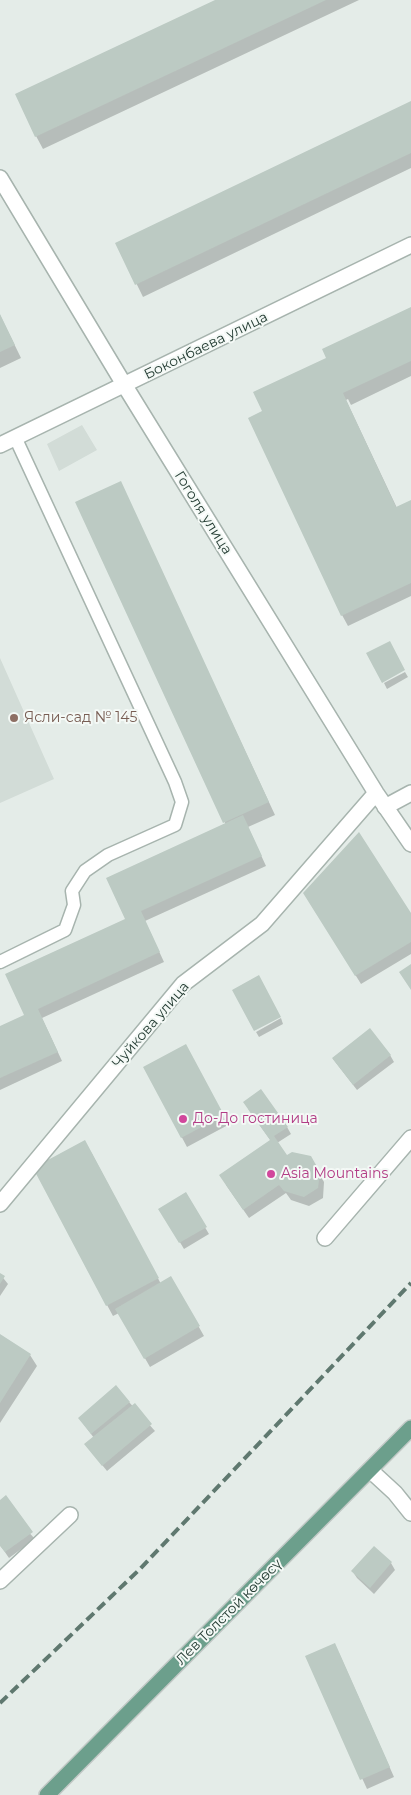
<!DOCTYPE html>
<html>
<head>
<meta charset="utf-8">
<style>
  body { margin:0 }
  canvas { display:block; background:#e4ece8 }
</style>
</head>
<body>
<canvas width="411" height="1795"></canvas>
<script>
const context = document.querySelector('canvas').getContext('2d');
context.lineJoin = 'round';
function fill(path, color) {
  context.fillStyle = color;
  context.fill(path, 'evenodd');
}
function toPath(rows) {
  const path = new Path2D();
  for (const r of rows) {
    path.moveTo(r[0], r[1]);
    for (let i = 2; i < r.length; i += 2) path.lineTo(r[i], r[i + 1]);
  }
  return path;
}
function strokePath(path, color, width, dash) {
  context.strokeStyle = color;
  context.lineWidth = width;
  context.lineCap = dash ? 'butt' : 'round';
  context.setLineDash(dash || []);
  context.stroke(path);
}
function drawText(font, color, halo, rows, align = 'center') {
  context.font = font + ' Montserrat,sans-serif';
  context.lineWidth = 4;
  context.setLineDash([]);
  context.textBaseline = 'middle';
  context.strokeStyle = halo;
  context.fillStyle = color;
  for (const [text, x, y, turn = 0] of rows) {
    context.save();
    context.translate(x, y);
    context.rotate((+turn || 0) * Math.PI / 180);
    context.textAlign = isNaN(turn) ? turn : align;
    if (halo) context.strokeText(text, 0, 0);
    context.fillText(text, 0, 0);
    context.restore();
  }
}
const built = toPath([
  [82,425,97,450,59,471,47,444],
  [0,658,54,779,0,803]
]);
const shadow = toPath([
  [218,0,359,0,43,149,36,136],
  [411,102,411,168,143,297,117,244],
  [411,309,411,376,351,405,348,399,346,400,397,508,411,501,411,596,348,626,342,615,264,412,326,360],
  [0,315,21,358,0,368],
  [120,483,275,815,248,827,266,866,145,921,164,962,42,1018,62,1061,0,1090,0,1028,26,1016,226,825,77,502],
  [405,672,408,677,387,689,384,683],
  [310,902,411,916,411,954,361,984],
  [281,1018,283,1024,259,1037,256,1032],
  [191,1055,228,1125,187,1147,145,1068],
  [390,1055,394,1062,357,1090,333,1059],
  [248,1109,287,1127,291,1134,277,1143,286,1156,310,1157,324,1182,323,1198,309,1206,291,1200,286,1193,249,1218,226,1185,271,1141],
  [91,1152,161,1284,171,1278,204,1336,150,1367,119,1313,113,1316,107,1305],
  [185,1194,209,1234,184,1249,160,1209],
  [0,1274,8,1284,0,1296],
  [0,1336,30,1355,37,1366,0,1423],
  [129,1402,155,1431,107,1471,86,1445,94,1438,79,1418],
  [0,1501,35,1539,9,1558,0,1545],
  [374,1548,391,1563,395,1570,374,1594,357,1578,353,1572],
  [339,1653,394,1777,367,1789,307,1657]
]);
const building = toPath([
  [215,0,326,0,35,137,15,94],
  [411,101,411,153,135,285,115,243],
  [411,307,411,361,343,393,396,507,411,500,411,583,341,616,248,418,262,411,253,392,326,358,322,349],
  [0,314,15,345,0,352],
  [121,481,269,802,223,823,75,502],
  [390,641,405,670,382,683,366,653],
  [243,815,262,856,141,911,160,952,38,1009,58,1052,0,1078,0,1026,24,1015,5,974,125,919,106,878],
  [359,832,411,913,411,942,355,976,303,893],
  [411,964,411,990,399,972],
  [259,975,281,1017,254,1031,232,990],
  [370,1028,391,1055,353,1085,332,1058],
  [186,1044,224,1115,181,1138,143,1067],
  [261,1089,288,1127,274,1136,287,1155,292,1152,311,1156,320,1172,318,1188,304,1197,284,1191,279,1185,243,1210,219,1175,270,1140,243,1102],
  [85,1140,159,1278,106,1306,33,1168],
  [186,1192,207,1227,179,1243,158,1209],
  [0,1273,5,1276,0,1284],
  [171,1276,200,1326,144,1359,115,1309],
  [0,1334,31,1354,0,1403],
  [116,1385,130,1402,91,1434,78,1418],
  [135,1403,152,1424,102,1466,84,1444],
  [6,1495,33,1532,5,1552,0,1546,0,1500],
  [374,1546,392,1562,370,1588,351,1571],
  [335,1643,390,1767,360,1780,305,1656]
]);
const lane = toPath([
  [0,962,65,930,74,905,72,891,85,871,108,855,175,825,182,802,175,782,15,437]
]);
const street = toPath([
  [0,178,125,386,376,793,411,844],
  [0,445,411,245],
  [385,807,411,793],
  [0,1204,183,984,262,924,376,793],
  [325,1238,411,1138],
  [370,1470,395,1493,411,1513],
  [0,1581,70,1515]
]);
const primary = toPath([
  [47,1795,411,1428]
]);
const rail = toPath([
  [0,1703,140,1569,411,1283]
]);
const markers = [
  [14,718,5,"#8d6e63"],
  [183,1119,5,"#d1479c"],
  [271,1174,5,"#d1479c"]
];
const streetNames = [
  ["Боконбаева улица",206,346,-26],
  ["Гоголя улица",203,513,58],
  ["Чуйкова улица",151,1025,-49],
  ["Лев Толстой көчөсү",229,1612,-45]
];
const educationNames = [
  ["Ясли-сад № 145",24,718]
];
const hotelNames = [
  ["До-До гостиница",193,1119],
  ["Asia Mountains",281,1174]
];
fill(built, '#d2dcd7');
fill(shadow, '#0003');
fill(building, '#bccac3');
strokePath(lane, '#a7b4ae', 15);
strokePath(street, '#a7b4ae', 18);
strokePath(primary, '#c2c9c6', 18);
strokePath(lane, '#fff', 12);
strokePath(street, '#fff', 15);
strokePath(primary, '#6c9f8c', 15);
strokePath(rail, '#5f786f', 4, [10, 5]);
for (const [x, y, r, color] of markers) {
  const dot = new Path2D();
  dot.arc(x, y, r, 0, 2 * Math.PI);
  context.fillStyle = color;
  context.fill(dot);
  strokePath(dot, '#f4f9f6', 2);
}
drawText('14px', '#253d34', '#f4f9f6', streetNames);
drawText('14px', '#785e54', '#f4f9f6', educationNames, 'left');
drawText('14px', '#b23c85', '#f4f9f6', hotelNames, 'left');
</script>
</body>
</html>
